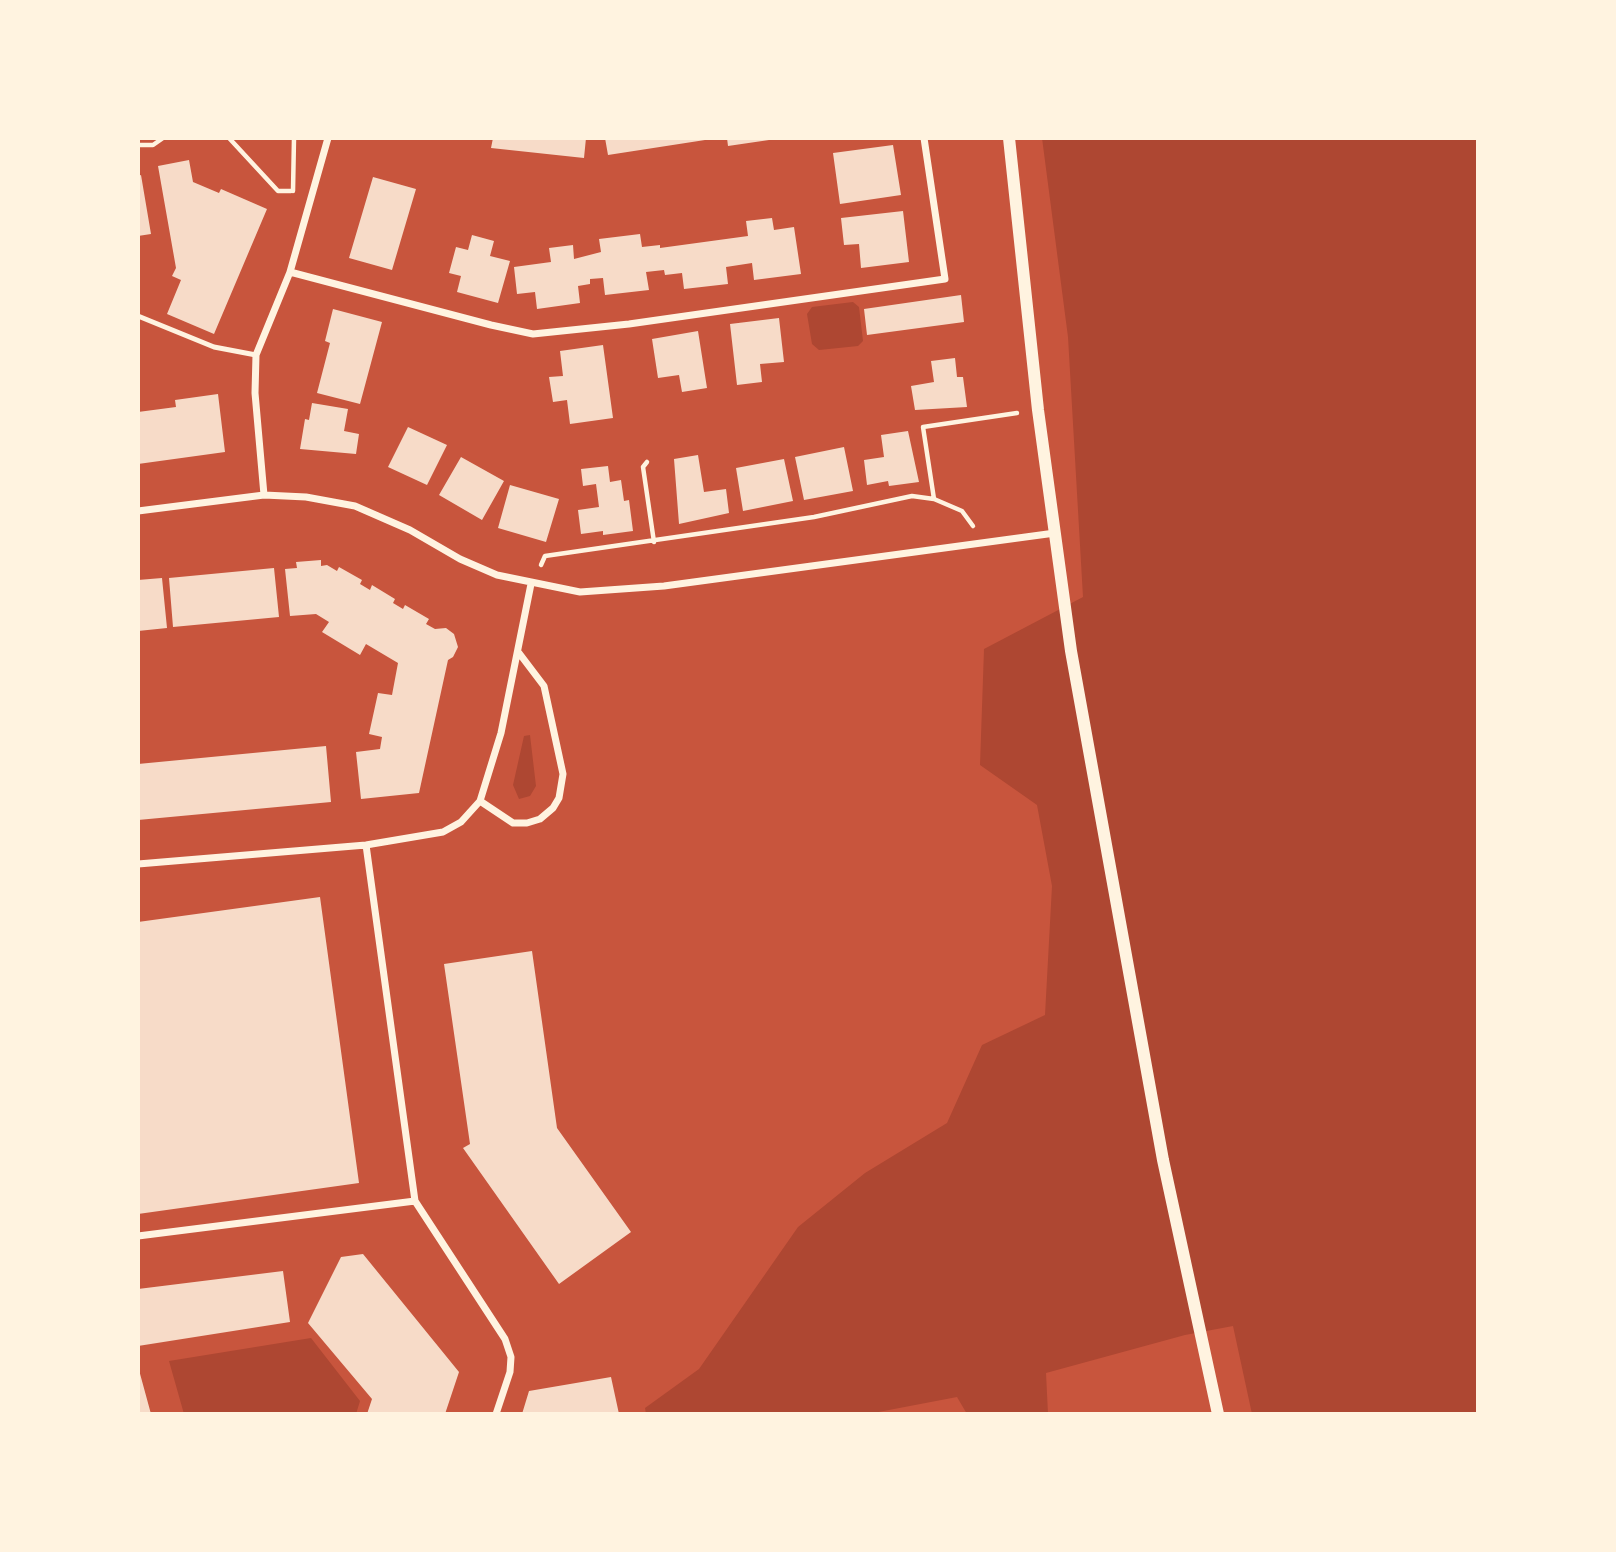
<!DOCTYPE html>
<html>
<head>
<meta charset="utf-8">
<style>
  body { margin:0 }
  #map { position:relative; width:1616px; height:1552px; overflow:hidden; background:#c8553d; font-family:"PT Sans Narrow",sans-serif }
  canvas { display:block }
  .frame { position:absolute; inset:0; border:140px solid #fff3e0; pointer-events:none }
</style>
</head>
<body>
<div id="map">
<canvas width="1616" height="1552"></canvas>
<div class="frame"></div>
</div>
<script>
const context = document.querySelector('canvas').getContext('2d');
context.lineJoin = 'round';
function fill(path, color) {
  context.fillStyle = color;
  context.fill(path, 'evenodd');
}
function toPath(rows) {
  const path = new Path2D();
  for (const r of rows) {
    path.moveTo(r[0], r[1]);
    for (let i = 2; i < r.length; i += 2) path.lineTo(r[i], r[i + 1]);
  }
  return path;
}
function strokePath(path, color, width, dash) {
  context.strokeStyle = color;
  context.lineWidth = width;
  context.lineCap = dash ? 'butt' : 'round';
  context.setLineDash(dash || []);
  context.stroke(path);
}
const green = toPath([
  [1042,138,1478,138,1478,1414,1252,1414,1233,1326,1185,1335,1046,1373,1048,1414,967,1414,957,1397,868,1414,646,1414,645,1408,699,1369,798,1227,865,1173,947,1123,982,1045,1045,1015,1052,886,1037,805,980,765,984,649,1083,597,1068,337],
  [853,302,859,307,863,341,858,346,819,350,812,344,807,314,812,307],
  [530,735,536,786,530,796,519,799,513,785,524,736],
  [311,1338,360,1401,356,1414,184,1414,169,1361]
]);
const building = toPath([
  [493,138,586,138,584,158,491,148],
  [605,138,705,138,705,140,608,155],
  [727,138,769,138,769,140,728,146],
  [893,145,901,195,840,204,833,153],
  [189,160,193,182,219,193,221,189,267,209,214,334,167,314,181,280,172,276,176,268,158,166],
  [141,175,151,234,138,236,138,176],
  [373,177,416,189,392,270,349,258],
  [903,211,909,262,861,268,859,244,844,245,841,218],
  [772,218,774,230,794,227,801,274,754,280,752,263,726,267,728,284,684,289,682,273,665,275,664,270,646,272,649,290,605,295,603,278,590,279,590,284,578,286,580,303,537,309,535,292,517,294,514,267,551,262,549,248,573,245,574,259,601,252,599,239,640,234,642,247,660,245,660,248,748,236,746,221],
  [472,235,494,241,490,256,510,261,498,303,457,292,461,276,449,273,456,247,468,250],
  [961,295,964,322,867,335,864,309],
  [333,309,382,322,360,404,317,393,330,343,325,341],
  [779,318,784,362,760,364,762,382,737,385,730,324],
  [698,331,707,388,682,392,679,375,658,378,652,339],
  [603,345,613,418,570,424,567,400,553,402,549,377,563,376,560,351],
  [955,358,957,377,963,377,967,407,915,410,911,386,934,382,931,361],
  [218,394,225,452,138,464,138,412,176,407,175,400],
  [312,403,348,409,344,431,359,434,356,454,300,449,305,419,309,420],
  [408,427,447,445,427,485,388,467],
  [908,431,919,482,889,486,888,481,867,485,864,460,884,457,881,435],
  [844,447,853,491,804,500,795,457],
  [698,455,704,492,726,489,729,513,679,524,674,459],
  [461,457,504,481,482,520,439,495],
  [784,459,793,501,743,511,736,468],
  [608,466,610,482,621,480,624,501,629,500,633,531,603,535,603,531,581,534,578,510,599,507,596,484,583,486,581,469],
  [510,485,559,499,546,542,498,528],
  [321,560,321,566,327,565,337,571,339,567,362,580,360,584,370,590,372,585,395,599,393,603,403,609,405,605,429,619,426,624,435,629,446,628,454,634,458,647,453,657,448,660,419,793,361,799,356,752,380,749,382,737,369,734,378,693,392,695,398,663,366,644,360,655,322,632,329,622,316,614,290,616,285,569,297,568,296,562],
  [274,568,279,617,173,627,169,578],
  [162,578,167,628,138,631,138,580],
  [326,746,331,802,138,820,138,764],
  [320,897,359,1183,138,1214,138,922],
  [532,951,557,1128,631,1232,559,1284,463,1148,470,1144,444,964],
  [363,1254,459,1372,445,1414,367,1414,372,1399,308,1323,341,1257],
  [283,1271,290,1322,138,1346,138,1289],
  [138,1370,139,1370,151,1414,138,1414],
  [611,1377,619,1414,522,1414,529,1391]
]);
const path = toPath([
  [229,138,278,191,291,191],
  [138,145,153,145,163,138],
  [293,191,294,138],
  [647,462,643,467,654,542],
  [934,499,923,427,1017,413],
  [541,565,545,556,814,517,912,496,934,499,962,511,973,526]
]);
const service = toPath([
  [138,316,214,347,256,355]
]);
const minor = toPath([
  [290,272,491,325,533,334,629,324,945,279,924,138],
  [264,495,255,393,256,355,290,272,328,138],
  [138,511,264,495,306,497,355,506,410,530,460,559,497,575,580,592,664,586,1055,533],
  [480,801,513,823,527,823,540,819,553,808,559,798,563,774,544,686,519,653],
  [366,845,415,1201,505,1339,511,1357,510,1372,496,1414],
  [138,864,366,845,443,832,461,822,480,801,501,733,531,584],
  [138,1236,415,1201]
]);
const tertiary = toPath([
  [1009,138,1038,410,1071,651,1163,1160,1218,1414]
]);
fill(green, '#ae4732');
fill(building, '#f7dbc8');
strokePath(path, '#fff3e0', 4.5);
strokePath(service, '#fff3e0', 5);
strokePath(minor, '#fff3e0', 7);
strokePath(tertiary, '#fff3e0', 12);
</script>
</body>
</html>
